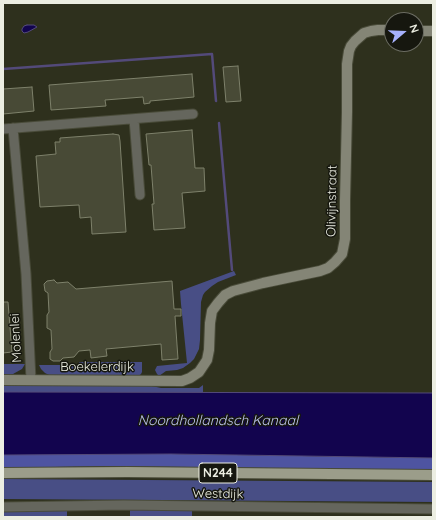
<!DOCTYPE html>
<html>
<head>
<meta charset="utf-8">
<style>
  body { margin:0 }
  #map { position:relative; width:436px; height:520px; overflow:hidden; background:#2e301d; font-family:Quicksand,sans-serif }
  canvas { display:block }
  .frame { position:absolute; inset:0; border:4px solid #eceee2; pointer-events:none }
  .north { position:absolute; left:384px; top:12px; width:40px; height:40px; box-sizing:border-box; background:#16170f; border:1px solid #6c6d63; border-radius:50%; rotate:71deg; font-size:11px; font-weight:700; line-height:16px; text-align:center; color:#eceee2 }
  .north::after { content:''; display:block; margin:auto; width:14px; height:18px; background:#a6b1fc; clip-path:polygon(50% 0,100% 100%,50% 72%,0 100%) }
</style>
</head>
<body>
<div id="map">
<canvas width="436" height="520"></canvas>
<div class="frame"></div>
<div class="north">N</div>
</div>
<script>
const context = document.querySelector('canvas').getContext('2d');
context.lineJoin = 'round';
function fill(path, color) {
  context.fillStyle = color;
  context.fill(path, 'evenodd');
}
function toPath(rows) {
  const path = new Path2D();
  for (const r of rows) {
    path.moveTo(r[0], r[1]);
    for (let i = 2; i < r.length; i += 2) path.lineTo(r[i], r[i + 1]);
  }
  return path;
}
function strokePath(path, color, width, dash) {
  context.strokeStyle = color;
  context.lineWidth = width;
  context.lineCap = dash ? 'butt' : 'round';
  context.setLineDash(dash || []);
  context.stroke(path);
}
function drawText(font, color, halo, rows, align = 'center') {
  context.font = font + ' Quicksand,sans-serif';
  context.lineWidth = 3;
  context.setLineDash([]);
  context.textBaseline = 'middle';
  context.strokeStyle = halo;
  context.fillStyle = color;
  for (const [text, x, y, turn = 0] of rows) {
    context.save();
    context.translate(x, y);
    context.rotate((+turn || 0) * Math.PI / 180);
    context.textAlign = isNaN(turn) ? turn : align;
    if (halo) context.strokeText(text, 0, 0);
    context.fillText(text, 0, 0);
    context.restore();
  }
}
const green = toPath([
  [234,271,236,275,218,282,212,286,205,292,203,295,201,302,200,340,199,349,194,359,190,363,183,368,177,370,166,371,159,376,157,374,155,370,157,366,187,363,181,304,180,291],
  [79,362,142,362,142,372,141,374,137,377,54,376,49,375,45,373,41,369,39,365,79,365],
  [3,364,25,364,22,369,13,374,9,376,3,376],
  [3,385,152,386,161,388,199,388,203,385,203,392,3,392],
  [3,479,433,482,433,502,3,499],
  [130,509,192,510,192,517,130,517],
  [67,510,67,517,3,517,3,511]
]);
const forest = toPath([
  [27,454,171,454,433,458,433,470,106,466,3,468,3,455]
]);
const water = toPath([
  [27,25,34,25,37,27,28,32,24,33,22,31,22,29,24,26,27,25],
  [3,392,433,393,433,458,171,454,3,455,3,392]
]);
const stream = toPath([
  [3,69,212,54,216,101],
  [219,123,232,270]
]);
const building = toPath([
  [238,66,241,101,226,102,223,67,238,66],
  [192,74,194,97,150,101,150,103,144,104,143,97,105,100,106,106,51,110,49,85,192,74],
  [32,87,34,111,3,114,3,89,32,87],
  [192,130,195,168,204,168,205,191,182,193,185,228,154,230,152,204,154,204,151,165,149,165,146,134,192,130],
  [113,134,119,135,120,141,126,232,92,234,91,217,80,218,79,205,40,207,36,156,56,154,55,142,60,142,60,138,113,134],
  [54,280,57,283,68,282,76,289,172,281,174,309,181,309,181,316,175,316,178,359,162,360,161,344,106,349,107,356,91,358,90,350,79,351,74,357,63,358,60,361,53,361,50,359,50,352,52,349,51,330,47,328,47,315,49,312,48,293,45,291,44,284,47,281,54,280],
  [3,302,8,302,12,352,3,353,3,302]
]);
const street = toPath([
  [134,119,140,195],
  [13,128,26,274,31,380],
  [3,129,193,114],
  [3,507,124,505,433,509]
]);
const secondary = toPath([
  [416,31,433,31],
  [3,380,182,381,190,378,199,372,207,360,209,350,210,323,212,311,218,303,225,295,233,291,263,283,296,276,320,271,328,268,335,262,342,254,345,239,345,200,347,112,347,64,349,51,351,46,355,41,364,33,371,31,378,30,392,30]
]);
const primary = toPath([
  [3,473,127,472,433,475]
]);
const shields = [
  [218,473,38]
];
const shieldNames = [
  ["N244",218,473]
];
const streetNames = [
  ["Olivijnstraat",332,201,-89],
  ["Molenlei",16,338,-93],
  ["Boekelerdijk",97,367],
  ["Westdijk",218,494,1]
];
const waterNames = [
  ["Noordhollandsch Kanaal",218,421]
];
fill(green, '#484e85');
fill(forest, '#4e54a1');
fill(water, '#12044e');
strokePath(water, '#534a7a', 1);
strokePath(stream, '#534a7a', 2.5);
fill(building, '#484a36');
strokePath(building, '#7e816b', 1);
strokePath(street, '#494b39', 11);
strokePath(secondary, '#494b39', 12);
strokePath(primary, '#494b39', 12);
strokePath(street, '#65665d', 9);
strokePath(secondary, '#848576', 10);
strokePath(primary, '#9b9d8a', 10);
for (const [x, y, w] of shields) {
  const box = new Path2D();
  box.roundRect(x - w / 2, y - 10, w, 20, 3);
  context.fillStyle = '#16170f';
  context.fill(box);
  strokePath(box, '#eceee2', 1);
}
drawText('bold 12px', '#eceee2', null, shieldNames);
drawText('13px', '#eceee2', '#16170f', streetNames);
drawText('italic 14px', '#bec5f0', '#16170f', waterNames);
</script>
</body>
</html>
